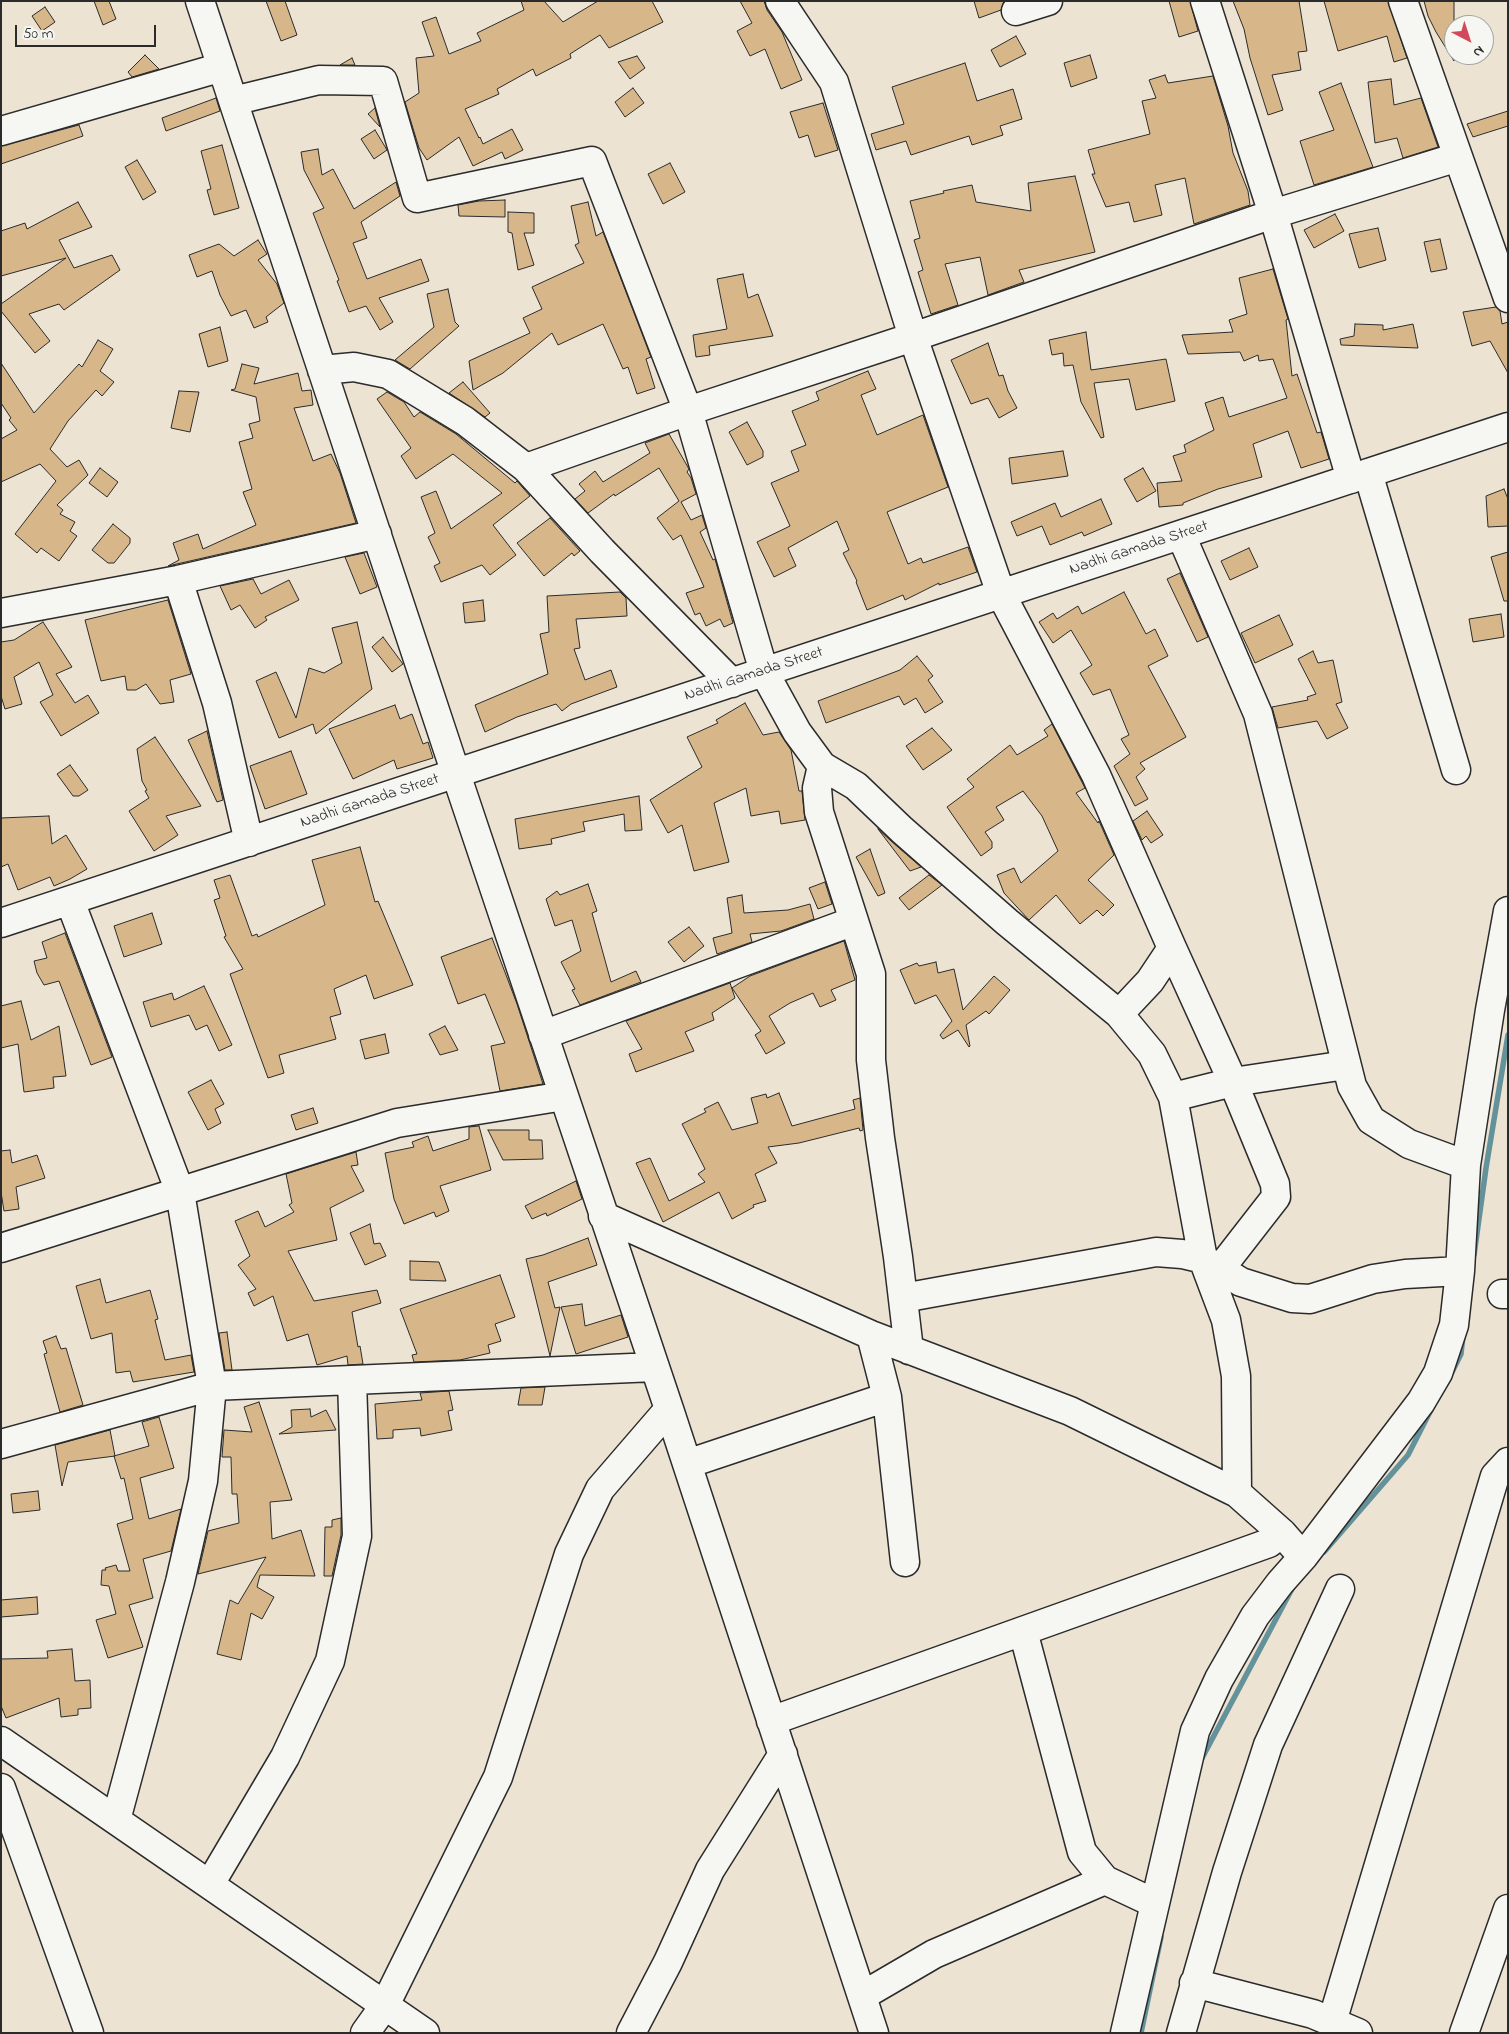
<!DOCTYPE html>
<html>
<head>
<meta charset="utf-8">
<style>
  body { margin:0 }
  #map { position:relative; width:1509px; height:2034px; overflow:hidden; background:#ede3d3; font-family:"Indie Flower",sans-serif }
  canvas { display:block }
  .frame { position:absolute; inset:0; border:2px solid #2b2b2b; pointer-events:none }
  .north { position:absolute; left:1444px; top:15px; width:50px; height:50px; box-sizing:border-box; background:#f6f6f2; border:1px solid #a5a5a2; border-radius:50%; rotate:140deg; font-size:14px; font-weight:700; line-height:20px; text-align:center; color:#2b2b2b }
  .north::after { content:''; display:block; margin:auto; width:18px; height:22px; background:#d1495b; clip-path:polygon(50% 0,100% 100%,50% 72%,0 100%) }
  .scale { position:absolute; left:15px; top:25px; width:141px; height:22px; box-sizing:border-box; border:2px solid #2b2b2b; border-top:0; padding-left:6px; font-size:15px; line-height:18px; white-space:nowrap; color:#2b2b2b; -webkit-text-stroke:4px #f6f6f2; paint-order:stroke }
</style>
</head>
<body>
<div id="map">
<canvas width="1509" height="2034"></canvas>
<div class="frame"></div>
<div class="north">N</div>
<div class="scale">50 m</div>
</div>
<script>
const context = document.querySelector('canvas').getContext('2d');
context.lineJoin = 'round';
function toPath(rows) {
  const path = new Path2D();
  for (const r of rows) {
    path.moveTo(r[0], r[1]);
    for (let i = 2; i < r.length; i += 2) path.lineTo(r[i], r[i + 1]);
  }
  return path;
}
function strokePath(path, color, width, dash) {
  context.strokeStyle = color;
  context.lineWidth = width;
  context.lineCap = dash ? 'butt' : 'round';
  context.setLineDash(dash || []);
  context.stroke(path);
}
function fill(path, color) {
  context.fillStyle = color;
  context.fill(path, 'evenodd');
}
function drawText(font, color, halo, rows, align = 'center') {
  context.font = font + ' "Indie Flower",sans-serif';
  context.lineWidth = 4.5;
  context.setLineDash([]);
  context.textBaseline = 'middle';
  context.strokeStyle = halo;
  context.fillStyle = color;
  for (const [text, x, y, turn = 0] of rows) {
    context.save();
    context.translate(x, y);
    context.rotate((+turn || 0) * Math.PI / 180);
    context.textAlign = isNaN(turn) ? turn : align;
    if (halo) context.strokeText(text, 0, 0);
    context.fillText(text, 0, 0);
    context.restore();
  }
}
const stream = toPath([
  [1474,1255,1486,1168,1508,1035],
  [1452,1372,1461,1354,1463,1336],
  [1324,1552,1408,1455,1433,1406],
  [1201,1760,1293,1587],
  [1141,2033,1161,1937]
]);
const building = toPath([
  [94,1,109,1,116,19,103,25,94,1],
  [266,1,285,1,297,35,281,41,266,1],
  [521,1,544,1,563,22,598,1,652,1,663,22,609,48,600,35,570,54,571,58,536,76,533,69,497,89,499,94,465,109,479,138,480,137,483,144,512,129,523,150,505,159,502,152,473,166,459,137,427,160,419,148,405,102,419,93,416,58,434,56,422,22,436,17,449,54,481,41,477,33,524,10,521,1],
  [740,1,764,1,767,10,782,32,802,80,781,89,765,49,750,56,737,31,752,23,740,1],
  [974,1,1004,1,1001,10,979,18,974,1],
  [1169,1,1190,1,1198,31,1179,37,1169,1],
  [1233,1,1299,1,1307,51,1298,52,1301,70,1272,75,1283,110,1268,115,1250,58,1244,29,1233,1],
  [1324,1,1388,1,1407,58,1394,62,1387,36,1338,51,1324,1],
  [1424,1,1454,1,1454,61,1436,32,1428,16,1424,1],
  [45,7,55,22,42,31,32,16,45,7],
  [1016,36,1026,54,1000,67,991,50,1016,36],
  [145,55,159,69,132,77,128,72,145,55],
  [1090,55,1097,78,1071,87,1064,63,1090,55],
  [637,56,645,68,630,79,618,62,637,56],
  [352,58,355,65,340,65,352,58],
  [965,63,977,101,1013,89,1022,119,1000,126,1003,135,972,145,969,136,911,155,906,141,876,150,871,134,904,124,892,87,965,63],
  [1165,75,1168,83,1213,76,1228,126,1233,153,1248,191,1250,205,1194,224,1185,178,1155,185,1162,215,1134,222,1129,202,1106,207,1092,174,1095,174,1088,150,1150,134,1142,101,1156,98,1149,80,1165,75],
  [1391,79,1394,105,1421,98,1438,147,1403,158,1397,138,1375,143,1368,82,1391,79],
  [1341,83,1373,167,1314,185,1300,141,1334,130,1319,92,1341,83],
  [633,88,644,103,625,117,615,102,633,88],
  [216,98,220,111,166,131,162,118,216,98],
  [823,103,838,150,815,157,808,135,799,138,790,112,823,103],
  [375,108,380,127,368,114,375,108],
  [1508,111,1508,126,1473,137,1467,124,1508,111],
  [79,125,83,136,1,164,1,146,79,125],
  [375,130,387,150,374,159,361,139,375,130],
  [222,145,239,208,214,215,207,190,211,189,201,151,222,145],
  [318,149,322,175,333,169,354,209,396,182,400,196,361,222,367,238,353,243,367,279,421,259,429,281,379,298,393,322,380,330,366,306,349,312,337,281,339,280,313,213,324,208,304,170,301,152,318,149],
  [137,160,156,192,143,200,125,167,137,160],
  [670,163,685,192,663,204,648,174,670,163],
  [1075,176,1095,252,1019,270,1024,282,988,295,980,257,945,264,958,305,931,314,918,272,923,270,914,240,920,238,910,201,944,193,943,191,972,185,976,202,1031,211,1028,183,1075,176],
  [505,200,505,217,459,216,458,205,479,201,505,200],
  [78,202,92,227,59,240,74,268,112,255,120,270,64,310,59,304,29,314,50,341,35,353,1,311,1,304,66,258,1,276,1,231,25,223,27,229,78,202],
  [588,202,596,236,603,232,651,357,646,359,655,388,637,394,628,367,623,369,603,324,558,345,552,333,503,373,473,390,469,361,530,333,523,318,542,309,532,287,584,263,575,245,579,243,571,206,588,202],
  [508,212,534,213,534,233,524,233,534,265,518,270,512,233,508,232,508,212],
  [1335,214,1344,231,1314,248,1304,230,1335,214],
  [1378,228,1386,260,1359,268,1349,234,1378,228],
  [1440,239,1447,269,1431,272,1424,242,1440,239],
  [258,240,267,254,258,260,277,284,284,303,266,317,268,322,254,328,246,310,231,316,220,295,212,271,197,277,189,255,219,244,234,256,258,240],
  [1273,269,1288,319,1286,320,1292,376,1297,374,1317,433,1321,432,1329,459,1301,468,1288,431,1253,444,1262,477,1218,489,1183,503,1183,505,1159,507,1157,483,1182,481,1173,456,1186,452,1184,445,1214,430,1205,403,1223,397,1229,417,1287,398,1273,359,1259,361,1258,355,1244,361,1240,352,1188,354,1182,335,1233,332,1229,320,1247,314,1239,278,1273,269],
  [743,274,748,298,758,294,773,336,709,346,710,355,696,357,693,335,727,329,717,279,743,274],
  [448,289,455,322,459,326,410,369,395,360,434,327,427,294,448,289],
  [1496,307,1500,311,1502,324,1508,322,1508,373,1490,341,1472,346,1463,312,1496,307],
  [1355,324,1383,325,1383,330,1413,324,1418,348,1341,345,1340,339,1354,336,1355,324],
  [220,327,228,361,208,367,199,334,220,327],
  [1086,332,1091,370,1166,359,1175,401,1136,410,1129,379,1094,383,1104,437,1101,438,1081,402,1073,365,1064,366,1063,353,1052,355,1049,340,1086,332],
  [98,340,113,349,100,371,114,382,102,396,96,390,68,421,50,449,67,467,79,460,88,475,57,505,63,510,60,514,75,522,70,531,77,536,59,561,41,548,37,553,15,534,56,481,40,464,1,482,1,439,17,430,9,420,11,418,1,403,1,363,34,413,79,364,82,367,98,340],
  [988,343,999,376,1003,375,1008,391,1017,408,999,418,988,398,971,404,951,360,988,343],
  [242,364,259,368,254,384,298,373,302,391,311,390,313,405,294,408,313,461,331,454,340,473,356,523,168,566,179,560,173,543,198,534,203,549,256,525,243,492,252,489,239,442,253,438,249,424,260,421,256,397,231,390,235,389,242,364],
  [868,371,876,389,861,395,877,435,923,415,948,487,887,512,908,564,921,558,923,563,968,547,977,572,939,585,939,583,905,600,903,595,867,610,856,582,857,581,843,553,849,550,837,521,788,548,796,566,774,577,757,542,790,526,771,483,799,471,791,451,806,445,792,411,819,400,816,392,868,371],
  [463,382,490,413,485,417,449,393,463,382],
  [179,391,199,392,190,432,171,428,179,391],
  [387,392,404,402,414,417,420,412,456,434,515,483,517,481,530,496,493,525,516,555,490,575,482,565,441,582,434,566,440,563,428,537,435,533,421,497,436,491,451,529,502,493,453,454,416,479,401,456,411,448,377,399,387,392],
  [747,422,763,451,763,457,747,465,729,432,747,422],
  [669,434,689,469,687,472,691,478,696,494,681,502,691,520,702,515,706,528,700,532,713,560,715,559,733,623,724,627,720,619,706,626,700,613,695,615,686,593,704,587,681,535,673,540,657,518,679,501,659,468,615,496,614,494,588,513,575,499,585,491,579,484,595,471,603,482,650,453,645,443,669,434],
  [1063,451,1068,476,1012,484,1009,458,1063,451],
  [100,468,118,482,107,497,89,483,100,468],
  [1143,468,1156,491,1137,502,1124,479,1143,468],
  [1504,489,1508,499,1508,526,1488,527,1486,496,1504,489],
  [1101,499,1112,524,1084,536,1082,532,1050,545,1042,526,1017,536,1011,522,1055,503,1061,517,1101,499],
  [550,518,580,551,574,556,572,553,544,576,517,543,550,518],
  [113,524,130,538,130,543,114,563,108,563,92,550,113,524],
  [1249,548,1258,567,1230,580,1221,561,1249,548],
  [1508,552,1508,601,1504,601,1491,557,1508,552],
  [364,553,377,587,360,594,345,557,364,553],
  [1180,573,1208,637,1197,642,1167,579,1180,573],
  [253,579,261,594,289,580,299,600,265,617,267,620,255,628,240,605,231,610,220,586,253,579],
  [620,592,626,598,627,616,576,619,580,648,574,649,585,680,611,670,617,687,571,704,562,711,556,704,517,717,485,732,475,705,548,674,540,634,549,632,547,596,620,592],
  [1124,592,1146,634,1155,629,1168,656,1148,666,1186,737,1140,763,1145,769,1136,777,1148,799,1135,806,1114,766,1130,754,1121,739,1129,735,1110,689,1093,695,1080,673,1092,665,1071,630,1053,643,1039,622,1053,613,1057,619,1078,606,1082,614,1124,592],
  [168,600,191,674,170,680,174,702,160,704,146,684,136,690,127,690,125,676,101,681,85,620,168,600],
  [483,600,485,621,465,623,463,603,483,600],
  [1501,614,1504,637,1473,642,1469,619,1501,614],
  [1279,615,1293,645,1255,663,1241,633,1279,615],
  [43,622,72,667,56,674,75,703,88,695,99,713,61,736,40,702,53,695,39,662,14,677,22,704,5,709,1,696,1,642,14,640,43,622],
  [357,622,372,689,316,734,313,724,279,738,256,681,276,672,296,718,309,668,324,673,342,663,332,628,357,622],
  [383,637,403,664,392,672,372,647,383,637],
  [1313,651,1318,663,1333,660,1342,702,1336,704,1348,728,1327,739,1317,721,1278,728,1272,707,1308,700,1307,697,1316,694,1298,659,1313,651],
  [917,656,933,676,928,680,943,702,925,713,916,698,904,705,899,696,826,723,818,701,900,670,917,656],
  [745,703,763,735,779,732,791,750,799,791,802,791,805,820,781,824,779,811,751,816,746,788,714,803,729,862,694,871,682,825,668,833,650,800,702,767,687,737,718,723,716,720,745,703],
  [395,705,400,719,412,714,423,744,428,742,433,758,397,769,394,760,353,779,329,729,395,705],
  [1052,724,1085,788,1076,793,1098,823,1099,821,1114,855,1088,880,1114,905,1103,916,1097,910,1080,924,1056,895,1029,920,1004,893,997,875,1014,868,1021,883,1058,851,1042,816,1023,791,996,807,1004,820,985,832,992,842,992,848,981,856,947,807,974,787,967,779,1010,745,1017,755,1048,736,1044,730,1052,724],
  [932,728,952,750,923,770,906,746,932,728],
  [207,731,223,800,217,802,188,740,207,731],
  [155,737,201,806,166,816,178,835,154,851,129,811,149,798,145,791,147,790,142,781,137,749,155,737],
  [291,751,307,794,265,809,250,766,291,751],
  [70,765,88,790,79,796,73,796,57,774,70,765],
  [639,796,642,830,625,831,624,814,583,822,585,831,551,839,552,844,519,849,515,819,639,796],
  [1147,811,1163,835,1151,843,1146,836,1142,840,1133,821,1147,811],
  [49,816,52,844,66,835,87,869,70,879,54,886,50,877,18,890,8,864,1,867,1,818,49,816],
  [878,829,891,841,921,867,910,871,878,829],
  [360,847,375,902,378,901,413,985,374,999,366,975,334,989,341,1014,330,1017,336,1039,279,1055,284,1073,268,1078,230,974,243,969,224,937,226,936,214,900,220,898,214,880,230,875,252,936,257,934,258,937,325,905,312,860,360,847],
  [870,849,885,893,878,896,856,857,870,849],
  [929,875,942,885,909,910,899,898,929,875],
  [825,882,832,904,818,909,809,888,825,882],
  [588,884,597,911,592,913,611,982,636,971,641,982,580,1005,572,990,575,989,561,962,581,951,572,920,555,926,546,899,557,891,560,895,588,884],
  [742,895,744,913,788,910,810,904,814,919,781,931,750,934,752,942,717,954,713,938,732,933,727,898,742,895],
  [152,913,162,944,124,957,114,926,152,913],
  [689,927,704,946,684,962,668,942,689,927],
  [65,933,112,1057,91,1065,59,981,44,985,37,973,34,961,47,958,42,942,65,933],
  [492,938,517,1004,543,1084,500,1091,491,1046,505,1043,485,994,458,1004,441,957,492,938],
  [844,941,855,980,831,990,836,1000,820,1007,813,993,790,1003,769,1016,785,1043,766,1054,755,1035,761,1031,732,988,750,976,844,941],
  [936,962,938,973,954,969,963,1010,994,976,1010,990,989,1014,986,1011,966,1025,970,1046,969,1047,958,1030,943,1039,940,1035,952,1021,936,995,915,1004,900,970,917,963,919,966,936,962],
  [730,983,735,998,712,1013,714,1020,685,1032,694,1051,636,1072,629,1054,642,1049,626,1021,730,983],
  [204,986,232,1045,219,1051,207,1025,196,1030,189,1015,151,1027,143,1002,172,993,174,1000,204,986],
  [21,1001,31,1040,59,1026,66,1076,53,1077,54,1088,24,1092,18,1044,1,1048,1,1006,21,1001],
  [445,1026,458,1050,440,1055,429,1034,445,1026],
  [385,1034,389,1053,365,1059,360,1040,385,1034],
  [211,1080,224,1104,215,1109,221,1123,208,1130,188,1092,211,1080],
  [779,1093,792,1126,855,1109,853,1100,860,1098,863,1130,860,1131,859,1128,799,1143,768,1147,777,1163,755,1174,766,1201,753,1205,754,1207,732,1219,719,1192,663,1222,636,1163,650,1158,669,1201,705,1182,698,1174,705,1169,682,1124,706,1112,704,1109,718,1102,732,1130,758,1123,751,1098,766,1094,767,1098,779,1093],
  [313,1108,318,1123,296,1130,291,1115,313,1108],
  [479,1126,491,1170,440,1186,449,1211,436,1217,434,1212,404,1224,394,1199,385,1153,414,1147,412,1142,428,1136,433,1151,469,1139,469,1127,479,1126],
  [488,1130,529,1130,529,1140,542,1140,543,1159,503,1160,488,1130],
  [10,1150,12,1163,37,1155,45,1178,16,1187,19,1209,4,1211,1,1192,1,1151,10,1150],
  [356,1152,358,1165,351,1166,364,1191,330,1208,337,1240,288,1251,314,1301,377,1290,381,1303,352,1312,358,1347,360,1346,363,1364,348,1365,347,1356,317,1365,308,1334,287,1341,273,1296,254,1306,248,1293,256,1289,238,1265,250,1256,235,1221,258,1211,265,1227,294,1212,289,1205,292,1203,286,1174,356,1152],
  [576,1181,582,1199,547,1216,546,1213,532,1219,525,1206,576,1181],
  [370,1224,374,1244,380,1243,386,1256,365,1265,350,1233,370,1224],
  [588,1238,597,1265,548,1282,555,1308,560,1307,550,1356,526,1259,543,1255,588,1238],
  [410,1261,439,1262,446,1281,410,1280,410,1261],
  [500,1275,515,1317,495,1324,501,1341,488,1345,490,1353,460,1360,414,1362,412,1355,417,1354,400,1309,500,1275],
  [100,1279,106,1303,150,1290,158,1319,155,1320,165,1360,191,1355,194,1372,133,1382,130,1371,116,1373,112,1333,91,1339,76,1286,100,1279],
  [582,1304,585,1326,621,1315,628,1337,576,1354,561,1307,582,1304],
  [227,1332,232,1370,225,1370,219,1333,227,1332],
  [56,1336,61,1349,66,1348,83,1405,60,1412,44,1354,47,1353,43,1341,56,1336],
  [545,1387,542,1405,518,1405,521,1388,545,1387],
  [449,1391,453,1410,448,1411,452,1430,421,1436,420,1428,393,1430,393,1438,377,1439,375,1404,422,1400,420,1393,449,1391],
  [259,1402,292,1500,270,1502,272,1539,301,1530,315,1576,260,1575,257,1587,274,1597,262,1619,251,1613,241,1660,217,1654,230,1600,238,1604,266,1557,198,1574,208,1531,239,1523,237,1494,232,1494,231,1457,222,1457,224,1430,252,1432,244,1407,259,1402],
  [310,1409,311,1417,326,1410,336,1430,279,1434,292,1427,291,1410,310,1409],
  [159,1417,174,1468,140,1478,149,1519,181,1509,171,1551,143,1559,153,1598,129,1605,143,1647,108,1658,96,1620,116,1614,109,1586,101,1585,102,1570,106,1570,105,1568,116,1565,118,1571,130,1571,117,1524,133,1519,124,1478,121,1479,114,1456,149,1446,142,1422,159,1417],
  [110,1430,115,1456,68,1462,62,1486,55,1445,110,1430],
  [38,1491,40,1510,13,1513,11,1494,38,1491],
  [341,1518,341,1535,332,1576,324,1576,325,1527,332,1527,332,1520,341,1518],
  [37,1597,38,1614,1,1617,1,1600,37,1597],
  [72,1649,75,1681,90,1680,91,1708,78,1709,78,1715,61,1717,59,1698,6,1718,1,1706,1,1659,48,1658,47,1651,72,1649]
]);
const minor = toPath([
  [200,1,456,774,669,1409,874,2033],
  [780,1,834,82,913,337,1001,594,1096,775,1172,948,1233,1082,1275,1184,1276,1197,1220,1269],
  [1205,1,1273,214,1351,479],
  [1403,1,1508,298],
  [1016,11,1048,1],
  [233,101,319,80,383,81,417,198,592,161,688,411,764,672,797,732,822,766,856,786,902,830,1007,922,1119,1014,1152,1054,1173,1097,1203,1259,1226,1320,1236,1376,1237,1493],
  [1,131,222,67],
  [322,370,354,367,388,374,465,421,526,468,602,551,732,683],
  [526,468,688,411,913,337,1273,214,1458,157],
  [1368,473,1456,770],
  [1181,535,1258,714,1352,1086,1371,1120,1409,1144,1466,1165],
  [178,580,217,703,249,842],
  [1,613,178,580,377,534],
  [822,766,817,788,819,812,871,974,871,1060,880,1138,898,1257,909,1350],
  [70,901,180,1192,212,1386,203,1481,180,1582,116,1820],
  [1,923,1508,427],
  [1119,1014,1150,981,1172,948],
  [543,1035,854,921],
  [1173,1097,1233,1082,1346,1065],
  [603,1216,871,1335,1070,1411,1237,1493,1282,1533,1303,1557],
  [1,1248,397,1123,564,1096],
  [1502,1294,1508,1294],
  [903,1298,1156,1252,1182,1254,1203,1259,1241,1282,1292,1298,1310,1299,1373,1279,1405,1274,1460,1271],
  [871,1335,887,1397,905,1562],
  [1,1444,212,1386,655,1367],
  [687,1464,887,1397],
  [1023,1631,1082,1852,1105,1880,1154,1903],
  [771,1721,1269,1543,1282,1533],
  [1,1741,425,2033],
  [1,1788,89,2033],
  [210,1884,285,1757,330,1661,357,1536,352,1380],
  [1194,1983,1313,2014,1358,2033],
  [862,1996,934,1954,1105,1880],
  [1332,2022,1495,1476,1508,1462],
  [365,2033,385,2005,498,1777,569,1554,600,1489,669,1409],
  [631,2033,668,1962,710,1870,783,1754],
  [1125,2033,1195,1731,1219,1679,1255,1616,1280,1583,1303,1557,1421,1402,1438,1373,1454,1325,1460,1271,1466,1165,1490,1010,1508,911],
  [1181,2033,1227,1872,1268,1745,1340,1589],
  [1464,2033,1508,1909]
]);
const streetNames = [
  ["Nadhi Gamada Street",1139,549,-18],
  ["Nadhi Gamada Street",754,675,-18],
  ["Nadhi Gamada Street",370,802,-18]
];
strokePath(stream, '#63929b', 5.5);
fill(building, '#d7b78a');
strokePath(building, '#2b2b2b', 1);
strokePath(minor, '#2b2b2b', 31);
strokePath(minor, '#f6f6f2', 28);
drawText('16px', '#2b2b2b', '#f6f6f2', streetNames);
</script>
</body>
</html>
